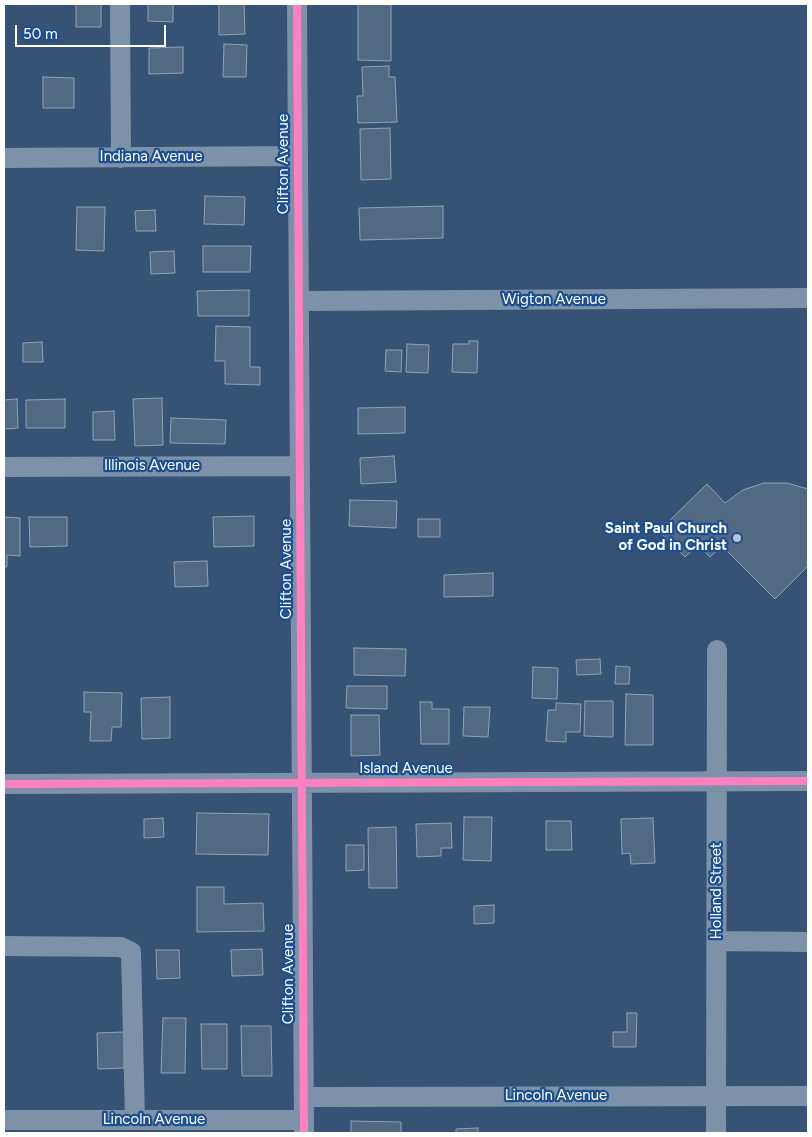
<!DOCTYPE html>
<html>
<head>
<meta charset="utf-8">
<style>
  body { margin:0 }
  #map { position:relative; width:812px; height:1137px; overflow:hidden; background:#365274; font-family:Figtree,sans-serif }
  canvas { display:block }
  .frame { position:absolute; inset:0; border:5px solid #fff; pointer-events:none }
  .scale { position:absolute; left:15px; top:25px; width:151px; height:22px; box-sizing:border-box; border:2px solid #fff; border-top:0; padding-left:6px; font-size:15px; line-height:18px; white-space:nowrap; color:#fff; -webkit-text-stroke:4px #1b4f8f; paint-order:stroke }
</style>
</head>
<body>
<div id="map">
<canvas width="812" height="1137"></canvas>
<div class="frame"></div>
<div class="scale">50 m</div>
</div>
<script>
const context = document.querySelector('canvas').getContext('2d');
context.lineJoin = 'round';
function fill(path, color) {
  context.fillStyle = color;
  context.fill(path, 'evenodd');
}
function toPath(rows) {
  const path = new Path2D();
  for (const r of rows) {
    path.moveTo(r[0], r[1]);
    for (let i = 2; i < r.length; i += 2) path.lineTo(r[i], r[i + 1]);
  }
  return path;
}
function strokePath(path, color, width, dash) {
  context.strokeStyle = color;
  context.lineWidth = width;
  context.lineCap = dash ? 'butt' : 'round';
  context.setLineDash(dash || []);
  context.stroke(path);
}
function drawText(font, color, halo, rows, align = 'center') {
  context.font = font + ' Figtree,sans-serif';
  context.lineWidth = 4.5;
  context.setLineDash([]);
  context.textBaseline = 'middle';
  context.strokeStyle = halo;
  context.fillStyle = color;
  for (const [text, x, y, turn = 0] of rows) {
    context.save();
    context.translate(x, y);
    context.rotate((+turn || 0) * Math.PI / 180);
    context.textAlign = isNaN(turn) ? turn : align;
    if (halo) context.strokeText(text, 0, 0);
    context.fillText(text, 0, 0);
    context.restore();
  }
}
const building = toPath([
  [76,4,101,4,101,27,76,27,76,4],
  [148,4,173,4,173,22,148,21,148,4],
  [219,4,244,4,245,34,219,35,219,4],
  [358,4,391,4,391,61,358,60,358,4],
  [224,44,247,45,246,77,223,77,224,44],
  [183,47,183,73,149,74,149,48,183,47],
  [389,66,389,77,395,77,397,122,358,123,357,96,363,96,362,67,389,66],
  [43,77,74,78,74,108,43,108,43,77],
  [390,128,391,179,361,180,360,129,390,128],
  [205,196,245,197,244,225,204,224,205,196],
  [443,206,443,238,360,240,359,208,443,206],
  [77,207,105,207,104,251,76,250,77,207],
  [155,210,156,231,136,231,135,211,155,210],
  [203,246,251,246,250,272,203,272,203,246],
  [174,251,175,273,151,274,150,252,174,251],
  [249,290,249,316,198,316,197,291,249,290],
  [216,326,250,327,250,367,260,367,260,385,225,384,225,361,215,361,216,326],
  [469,341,478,341,477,373,452,372,453,344,469,344,469,341],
  [42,342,43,362,23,362,23,343,42,342],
  [407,344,429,345,428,373,406,372,407,344],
  [386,350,402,350,401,372,385,371,386,350],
  [162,398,163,445,135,446,133,399,162,398],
  [17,399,18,428,4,429,4,400,17,399],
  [65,399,65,428,26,428,26,400,65,399],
  [405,407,405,433,358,434,358,408,405,407],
  [114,411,115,440,93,440,93,412,114,411],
  [171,418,226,420,225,444,170,443,171,418],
  [394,456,396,482,361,484,360,458,394,456],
  [764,483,787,483,808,489,808,566,775,599,722,546,710,557,698,545,685,557,659,531,707,484,725,503,743,490,764,483],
  [350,500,397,501,396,528,349,526,350,500],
  [254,516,254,546,214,547,213,517,254,516],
  [4,517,20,518,20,556,7,555,7,567,4,567,4,517],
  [29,517,67,517,67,546,30,547,29,517],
  [418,519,440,519,440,537,418,537,418,519],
  [207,561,208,586,175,587,174,562,207,561],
  [493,573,493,596,444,597,444,575,493,573],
  [354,648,406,649,405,676,354,675,354,648],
  [600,659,601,674,577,675,576,660,600,659],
  [616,666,630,667,629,684,615,684,616,666],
  [533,667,558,668,557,699,532,698,533,667],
  [347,686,387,686,387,709,346,708,347,686],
  [84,692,122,693,121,727,112,727,111,741,90,741,91,712,84,712,84,692],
  [626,694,653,695,653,745,625,745,626,694],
  [170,697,170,738,142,739,141,698,170,697],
  [585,701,613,701,613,737,584,736,585,701],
  [420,702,432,702,432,709,449,709,449,744,421,744,420,702],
  [556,703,581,704,580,732,566,732,566,742,546,741,548,710,556,710,556,703],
  [464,707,490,707,488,737,463,736,464,707],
  [351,715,379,715,380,755,351,756,351,715],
  [197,813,269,814,268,855,196,854,197,813],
  [464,817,492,817,491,861,463,860,464,817],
  [163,818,164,837,144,838,144,819,163,818],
  [653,818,655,863,631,864,630,853,622,854,621,819,653,818],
  [546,821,571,821,572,850,546,850,546,821],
  [451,823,452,848,441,848,441,856,417,857,416,824,451,823],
  [396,827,397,888,369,888,368,828,396,827],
  [346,845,364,845,364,870,346,871,346,845],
  [197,887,224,887,224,904,263,903,264,931,197,932,197,887],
  [494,905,494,923,474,924,474,906,494,905],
  [262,949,263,975,232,976,231,950,262,949],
  [156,950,179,950,180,978,157,979,156,950],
  [627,1013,637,1013,636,1047,613,1047,613,1032,627,1032,627,1013],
  [163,1018,186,1018,185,1073,161,1073,163,1018],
  [201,1024,227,1024,227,1069,202,1069,201,1024],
  [241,1026,271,1026,272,1076,242,1076,241,1026],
  [124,1032,124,1068,98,1069,97,1033,124,1032],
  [351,1121,401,1122,401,1133,351,1133,351,1121],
  [478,1128,478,1133,456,1133,456,1129,478,1128]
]);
const minor = toPath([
  [120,4,121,158],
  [297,4,304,1133],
  [4,158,298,156],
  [299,301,808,298],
  [4,467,300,466],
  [4,784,808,781],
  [717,941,808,942],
  [4,946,121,947,131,952,135,1120],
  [304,1097,808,1096],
  [4,1120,304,1120],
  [716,1133,717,650]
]);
const cycleway = toPath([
  [297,4,304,1133],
  [4,784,808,781]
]);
const markers = [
  [737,538,5,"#b9c2ce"]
];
const streetNames = [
  ["Indiana Avenue",151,157],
  ["Clifton Avenue",284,164,-90],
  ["Wigton Avenue",554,300],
  ["Illinois Avenue",152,466],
  ["Clifton Avenue",287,569,-90],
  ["Island Avenue",406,769],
  ["Holland Street",717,891,-90],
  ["Clifton Avenue",289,974,-90],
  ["Lincoln Avenue",556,1096],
  ["Lincoln Avenue",154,1120]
];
const poiNames = [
  ["Saint Paul Church",727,529],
  ["of God in Christ",727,546]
];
fill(building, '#526984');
strokePath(building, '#92a2b6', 1);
strokePath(minor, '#7d92a8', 20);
strokePath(cycleway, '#ff80c0', 8);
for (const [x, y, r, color] of markers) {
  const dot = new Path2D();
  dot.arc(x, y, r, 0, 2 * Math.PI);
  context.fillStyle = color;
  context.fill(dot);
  strokePath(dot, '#1b4f8f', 2);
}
drawText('15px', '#fff', '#1b4f8f', streetNames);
drawText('bold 15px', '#fff', '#1b4f8f', poiNames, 'right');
</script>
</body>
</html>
